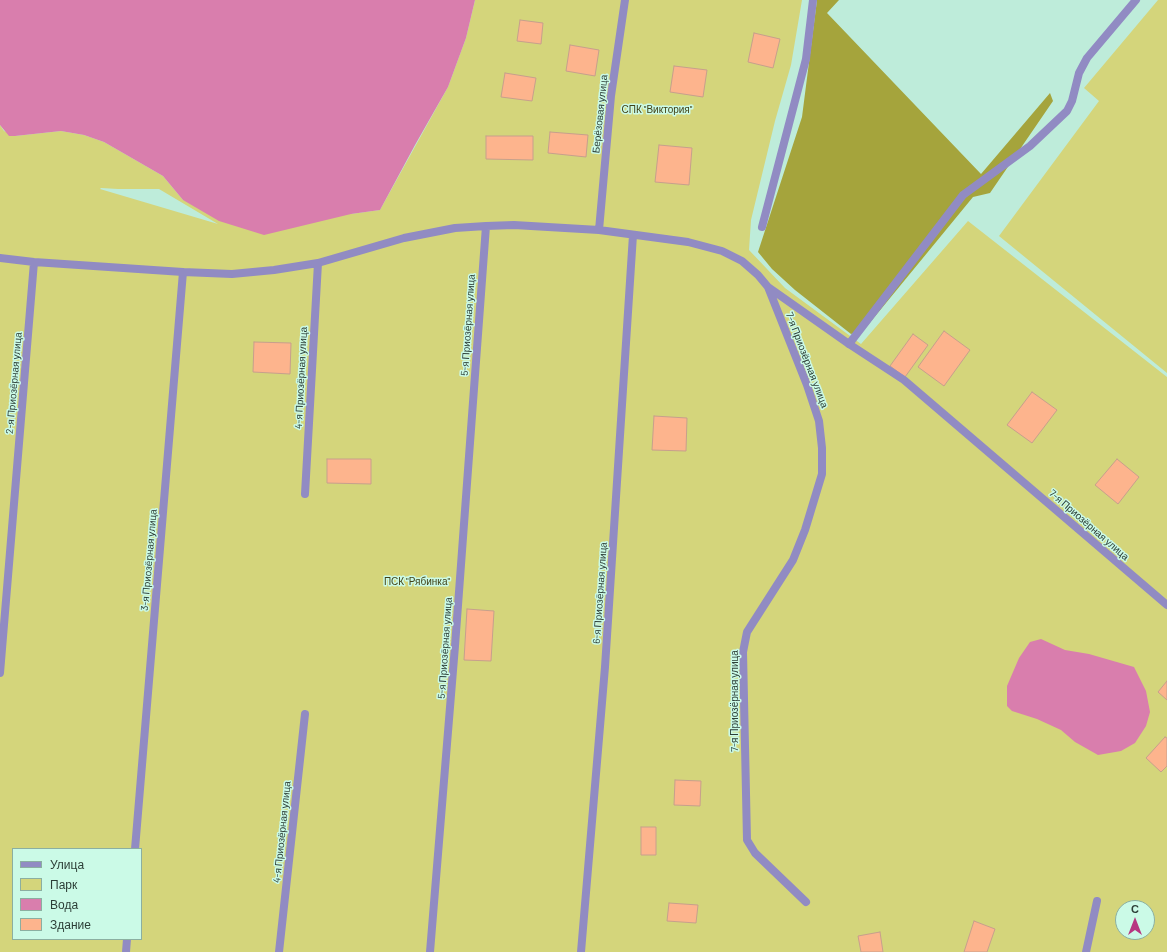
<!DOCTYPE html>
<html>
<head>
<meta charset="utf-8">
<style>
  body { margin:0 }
  #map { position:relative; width:1167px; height:952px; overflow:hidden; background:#beecda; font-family:Barlow,sans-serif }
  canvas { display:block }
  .legend { position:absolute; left:12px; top:848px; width:130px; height:92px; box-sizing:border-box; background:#cbfae7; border:1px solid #8bafa1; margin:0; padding:5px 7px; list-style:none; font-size:12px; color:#2c3e37 }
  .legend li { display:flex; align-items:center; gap:8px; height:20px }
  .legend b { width:20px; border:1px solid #8bafa1 }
  .north { position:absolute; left:1115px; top:900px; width:40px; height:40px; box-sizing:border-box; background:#cbfae7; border:1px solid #8bafa1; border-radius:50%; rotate:0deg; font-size:11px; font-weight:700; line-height:16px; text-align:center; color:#2c3e37 }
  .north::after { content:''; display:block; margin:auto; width:14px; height:18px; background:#b73781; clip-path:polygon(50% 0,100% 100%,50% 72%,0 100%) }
</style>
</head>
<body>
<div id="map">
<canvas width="1167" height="952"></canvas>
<ul class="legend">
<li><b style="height:5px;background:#918bc3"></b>Улица</li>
<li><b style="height:11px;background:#d4d57b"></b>Парк</li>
<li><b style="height:11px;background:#d97ead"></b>Вода</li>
<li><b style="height:11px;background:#fdb48d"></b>Здание</li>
</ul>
<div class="north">С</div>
</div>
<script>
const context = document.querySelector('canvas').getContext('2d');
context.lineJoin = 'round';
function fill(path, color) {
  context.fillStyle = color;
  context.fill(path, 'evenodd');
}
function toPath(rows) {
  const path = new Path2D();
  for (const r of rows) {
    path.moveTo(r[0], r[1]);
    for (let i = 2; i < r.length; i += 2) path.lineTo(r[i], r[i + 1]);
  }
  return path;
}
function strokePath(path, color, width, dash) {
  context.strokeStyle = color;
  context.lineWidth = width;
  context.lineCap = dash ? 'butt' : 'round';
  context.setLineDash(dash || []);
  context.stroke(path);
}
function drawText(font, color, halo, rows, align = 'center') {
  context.font = font + ' Barlow,sans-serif';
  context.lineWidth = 3;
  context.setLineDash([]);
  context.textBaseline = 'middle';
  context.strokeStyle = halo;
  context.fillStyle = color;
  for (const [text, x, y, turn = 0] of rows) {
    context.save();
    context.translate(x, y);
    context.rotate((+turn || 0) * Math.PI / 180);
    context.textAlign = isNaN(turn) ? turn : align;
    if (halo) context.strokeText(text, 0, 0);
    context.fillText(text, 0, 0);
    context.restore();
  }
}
const green = toPath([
  [475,0,802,0,791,65,775,121,751,220,749,250,785,288,861,344,968,221,1167,377,1167,952,0,952,0,125,4,131,15,136,61,131,84,135,104,142,163,176,183,200,351,214,380,210,448,87,466,38],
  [101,188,118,189,159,189,218,224,100,189],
  [13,849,141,849,141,939,13,939],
  [1123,908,1147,908,1147,932,1123,932],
  [1158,0,1167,0,1167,373,999,236,1099,101,1084,88]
]);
const forest = toPath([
  [817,0,839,0,827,13,981,174,1050,93,1053,101,990,193,973,197,863,331,851,334,795,290,772,269,758,252,802,117]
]);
const water = toPath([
  [0,0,475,0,466,38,448,87,415,145,380,210,351,214,264,235,219,221,183,200,163,176,104,142,84,135,61,131,15,136,9,136,0,125],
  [1041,639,1065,650,1089,654,1134,667,1146,691,1150,712,1146,726,1135,743,1121,751,1098,755,1075,742,1061,730,1037,719,1012,711,1007,706,1007,686,1019,658,1030,642]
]);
const building = toPath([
  [520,20,543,23,541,44,517,41,520,20],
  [754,33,780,39,773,68,748,62,754,33],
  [570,45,599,50,595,76,566,71,570,45],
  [674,66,707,70,703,97,670,92,674,66],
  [505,73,536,78,532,101,501,97,505,73],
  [550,132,588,135,586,157,548,153,550,132],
  [486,136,533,136,533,160,486,159,486,136],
  [659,145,692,148,689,185,655,182,659,145],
  [944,331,970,350,944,386,918,367,944,331],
  [913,334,928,345,905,377,890,366,913,334],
  [254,342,291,343,290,374,253,372,254,342],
  [1032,392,1057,410,1032,443,1007,425,1032,392],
  [654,416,687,418,686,451,652,450,654,416],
  [327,459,371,459,371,484,327,483,327,459],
  [1117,459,1139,477,1118,504,1095,485,1117,459],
  [467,609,494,611,491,661,464,660,467,609],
  [1167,681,1167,700,1158,692,1167,681],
  [1165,737,1167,738,1167,766,1161,772,1146,758,1165,737],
  [675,780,701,781,700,806,674,805,675,780],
  [641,827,656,827,656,855,641,855,641,827],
  [669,903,698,905,696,923,667,921,669,903],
  [974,921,995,929,987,952,964,952,974,921],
  [880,932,883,952,861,952,858,936,880,932]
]);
const lane = toPath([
  [762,227,806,59,813,0],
  [849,344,963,195,1030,146,1067,111,1072,101,1079,73,1087,58,1136,0]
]);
const street = toPath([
  [599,230,611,96,625,0],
  [0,258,34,262,183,272,232,274,274,270,318,263,404,238,455,228,486,226,514,225,599,230,688,242,722,251,742,261,758,275,768,287,807,385,819,421,822,448,822,474,805,530,793,560,747,632,743,652,747,840,755,853,806,902],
  [768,287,849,344,904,380,1167,605],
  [305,494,318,263],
  [0,673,34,262],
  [135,849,183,272],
  [126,952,127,939],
  [279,952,305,714],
  [430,952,455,646,486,226],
  [581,952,605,667,633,235],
  [1086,952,1097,901]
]);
const parkNames = [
  ["СПК \"Виктория\"",657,110],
  ["ПСК \"Рябинка\"",417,582]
];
const streetNames = [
  ["Берёзовая улица",600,114,-84],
  ["5-я Приозёрная улица",468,325,-86],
  ["7-я Приозёрная улица",807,360,69],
  ["4-я Приозёрная улица",301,378,-87],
  ["2-я Приозёрная улица",14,383,-85],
  ["7-я Приозёрная улица",1089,525,41],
  ["3-я Приозёрная улица",149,560,-85],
  ["6-я Приозёрная улица",600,593,-86],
  ["5-я Приозёрная улица",445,648,-86],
  ["7-я Приозёрная улица",735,701,-90],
  ["4-я Приозёрная улица",282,832,-84]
];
fill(green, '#d4d57b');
fill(forest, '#a5a43c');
fill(water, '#d97ead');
fill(building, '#fdb48d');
strokePath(building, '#c7a08c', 1);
strokePath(lane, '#918bc3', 8);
strokePath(street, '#918bc3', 8);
drawText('10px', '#414116', '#cbfae7', parkNames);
drawText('10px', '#2c3e37', '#cbfae7', streetNames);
</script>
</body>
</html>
